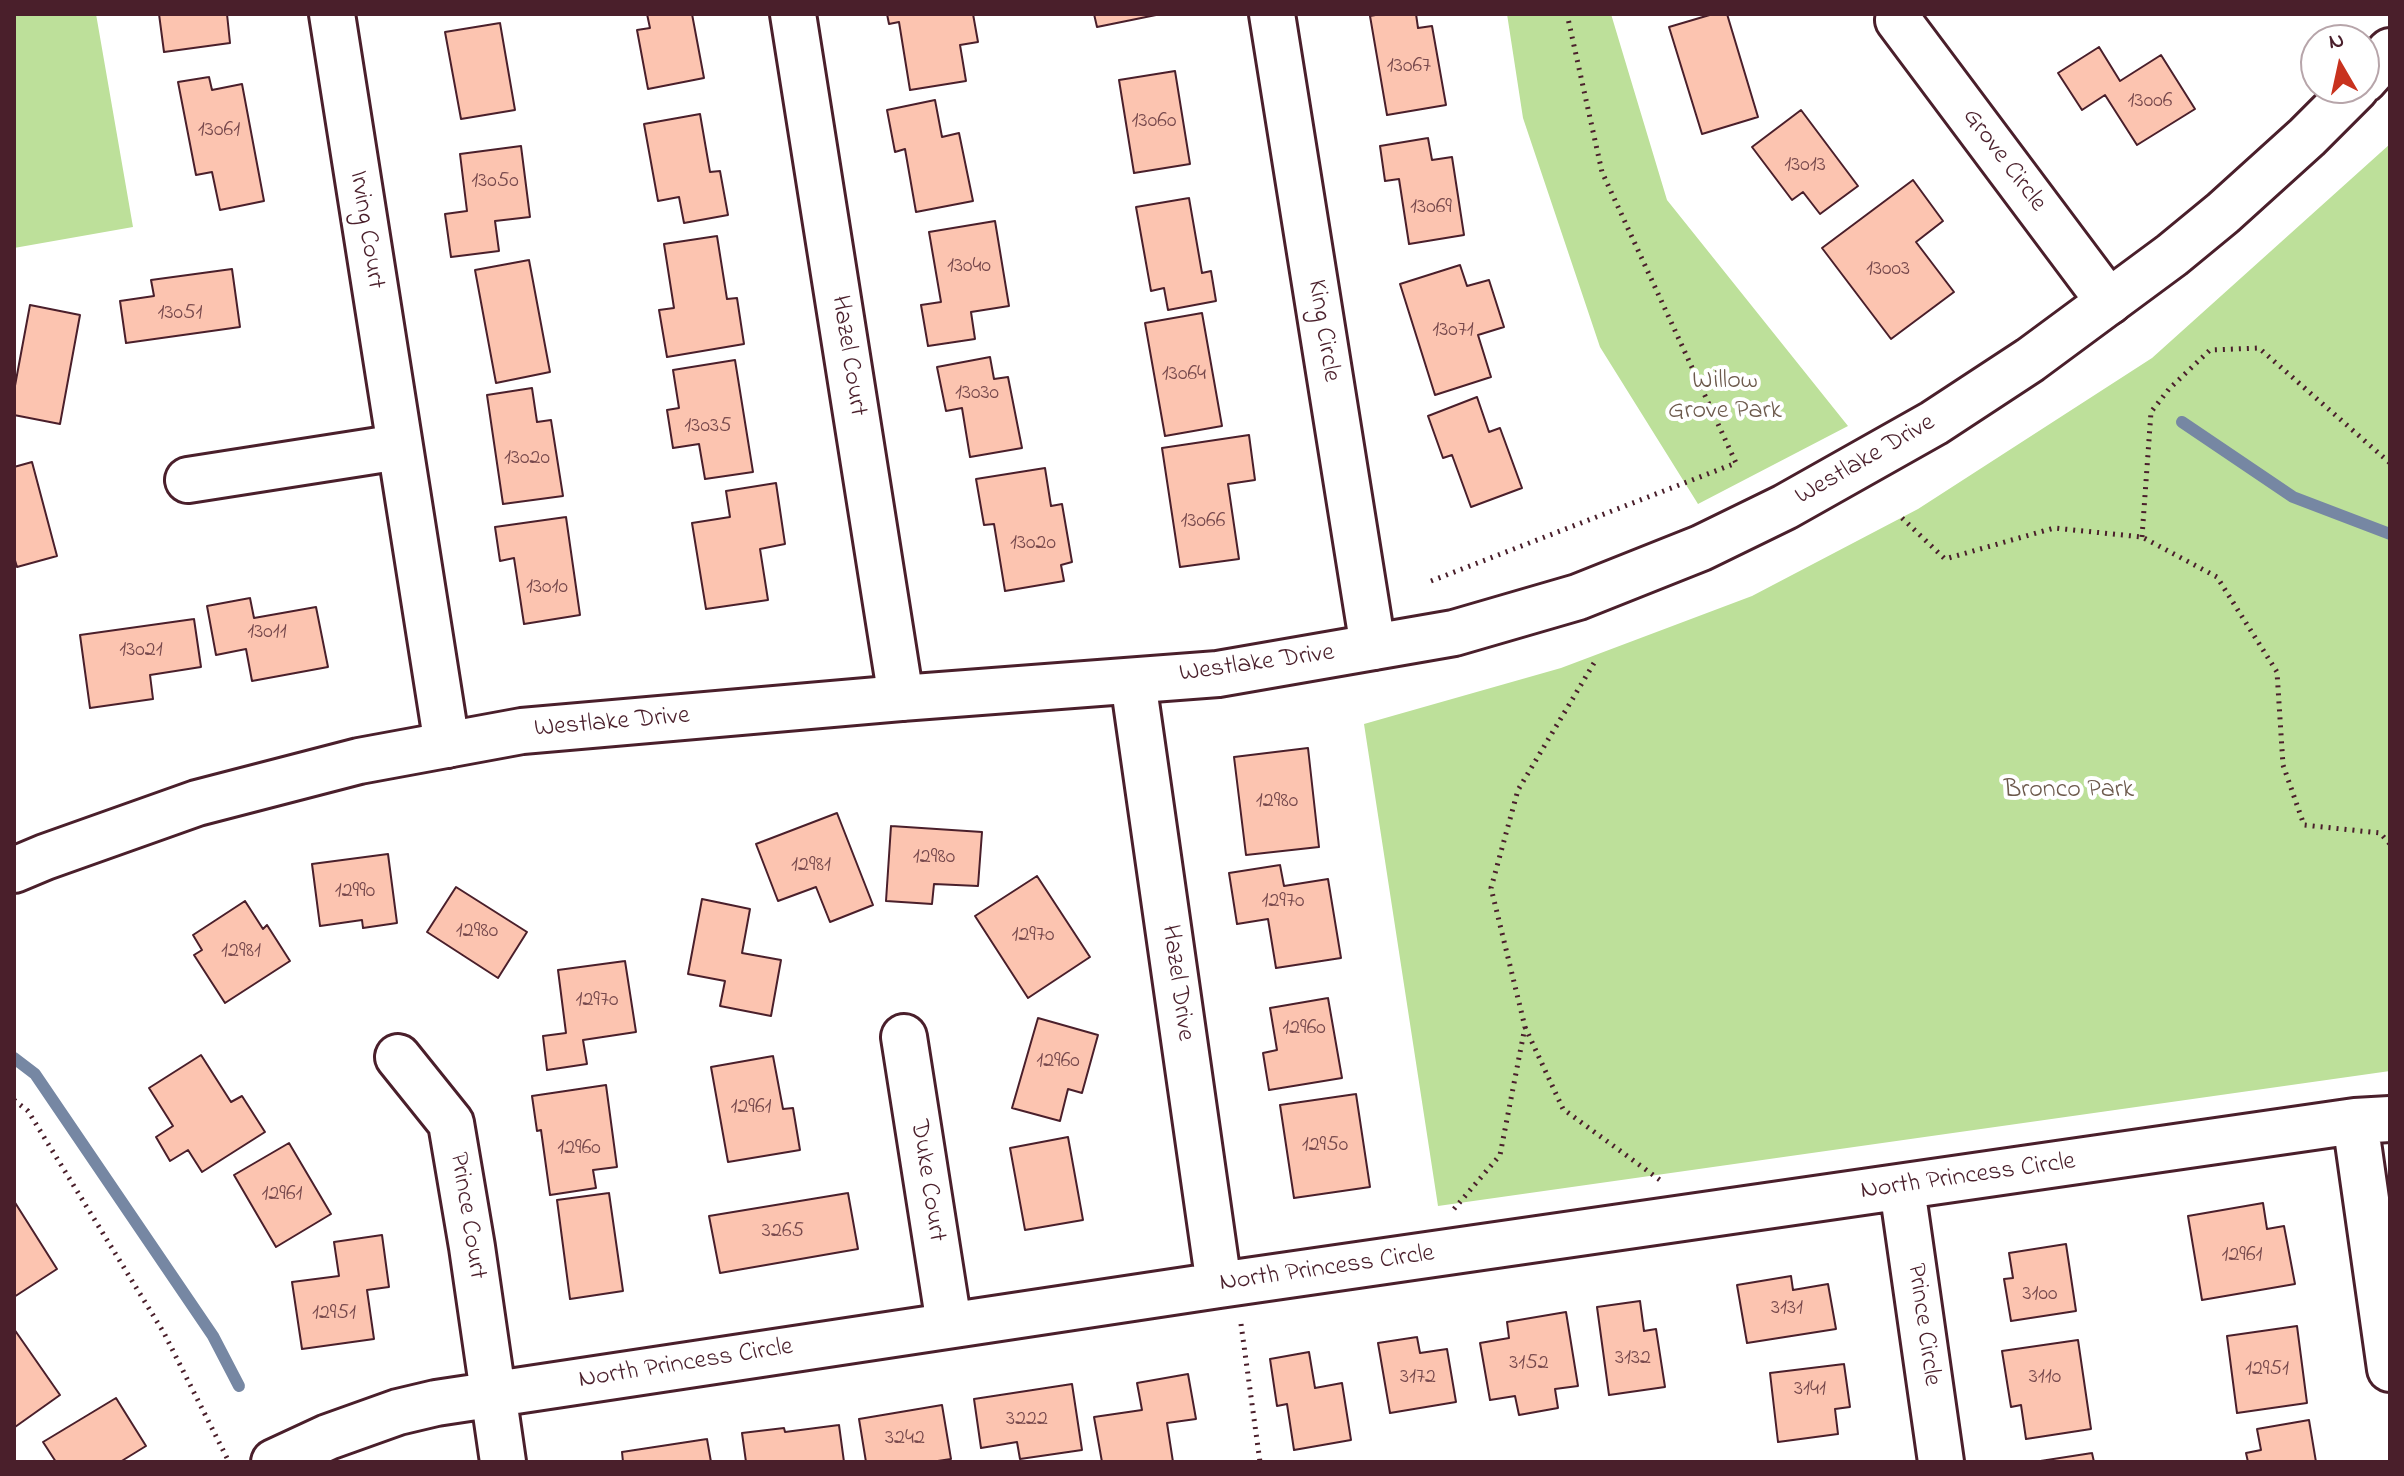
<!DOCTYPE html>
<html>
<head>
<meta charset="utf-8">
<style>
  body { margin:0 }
  #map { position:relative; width:2404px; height:1476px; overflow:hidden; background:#fff; font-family:"Indie Flower",sans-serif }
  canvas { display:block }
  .frame { position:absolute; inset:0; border:16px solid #4a1f2b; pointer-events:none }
  .north { position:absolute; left:2300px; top:24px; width:80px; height:80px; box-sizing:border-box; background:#fff; border:2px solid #b7a5aa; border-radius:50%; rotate:351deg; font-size:22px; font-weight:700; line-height:32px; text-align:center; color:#4a1f2b }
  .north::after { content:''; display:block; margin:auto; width:28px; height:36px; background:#c8321e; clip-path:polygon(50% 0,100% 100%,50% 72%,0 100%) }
</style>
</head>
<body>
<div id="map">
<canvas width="2404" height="1476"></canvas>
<div class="frame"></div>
<div class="north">N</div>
</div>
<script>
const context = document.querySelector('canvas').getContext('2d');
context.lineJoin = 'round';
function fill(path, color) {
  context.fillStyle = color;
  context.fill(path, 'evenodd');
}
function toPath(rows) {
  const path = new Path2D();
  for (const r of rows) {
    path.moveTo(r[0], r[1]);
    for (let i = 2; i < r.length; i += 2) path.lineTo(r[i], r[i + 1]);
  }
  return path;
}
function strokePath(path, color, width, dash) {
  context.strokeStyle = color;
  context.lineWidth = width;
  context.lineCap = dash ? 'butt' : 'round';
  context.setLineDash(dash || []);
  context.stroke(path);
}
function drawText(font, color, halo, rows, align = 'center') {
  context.font = font + ' "Indie Flower",sans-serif';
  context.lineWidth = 8;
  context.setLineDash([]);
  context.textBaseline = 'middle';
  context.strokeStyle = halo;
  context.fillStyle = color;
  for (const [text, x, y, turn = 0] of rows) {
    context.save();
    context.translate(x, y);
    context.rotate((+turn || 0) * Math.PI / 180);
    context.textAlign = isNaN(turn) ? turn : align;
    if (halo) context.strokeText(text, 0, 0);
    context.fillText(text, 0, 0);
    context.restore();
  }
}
const green = toPath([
  [14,14,96,14,133,227,14,248],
  [1507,14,1611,14,1667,200,1848,426,1698,504,1600,347,1523,118],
  [2390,144,2390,1071,1438,1206,1364,724,1561,668,1752,596,1918,509,2152,358]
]);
const stream = toPath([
  [2182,422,2293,497,2390,534],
  [14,1058,35,1074,213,1336,239,1386]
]);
const building = toPath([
  [159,14,227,14,230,43,164,52,159,14],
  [647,14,692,14,704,78,648,89,637,30,650,28,647,14],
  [887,14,973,14,978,42,960,45,966,81,910,90,899,22,889,24,887,14],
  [1094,14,1156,14,1156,15,1097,27,1094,14],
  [1381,14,1416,14,1418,28,1432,26,1446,105,1387,115,1370,16,1381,14],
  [1713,14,1727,14,1758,117,1702,134,1669,27,1713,14],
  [500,23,515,110,461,119,445,32,500,23],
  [2099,47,2120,81,2161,55,2195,109,2137,145,2105,95,2082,110,2058,73,2099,47],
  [1175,71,1190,164,1134,173,1119,80,1175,71],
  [209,77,212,90,242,84,264,201,220,210,212,172,196,175,178,82,209,77],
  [935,100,942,137,959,133,973,201,916,212,905,149,895,152,887,110,935,100],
  [1801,110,1858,186,1820,214,1803,192,1792,200,1752,147,1801,110],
  [700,114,710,172,720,171,728,215,684,223,679,197,658,201,644,124,700,114],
  [1428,138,1432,160,1452,157,1464,235,1409,244,1399,179,1385,181,1380,146,1428,138],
  [521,146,530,217,495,221,499,251,451,257,445,214,467,211,460,154,521,146],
  [1913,180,1943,221,1916,242,1954,292,1891,339,1822,248,1913,180],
  [1189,198,1202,273,1211,271,1216,301,1168,310,1164,288,1151,291,1136,207,1189,198],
  [995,221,1009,306,971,312,975,339,928,346,921,305,941,302,929,232,995,221],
  [717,236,727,299,737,298,744,344,667,357,659,310,674,308,664,244,717,236],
  [529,260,550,372,496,383,475,270,529,260],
  [1460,265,1467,286,1489,280,1504,327,1478,335,1491,377,1435,395,1400,284,1460,265],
  [232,269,240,327,126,343,120,301,154,296,151,280,232,269],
  [30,305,80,315,60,424,14,415,14,391,30,305],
  [1202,313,1222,426,1165,436,1145,323,1202,313],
  [990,357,994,379,1008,377,1022,448,970,457,962,408,946,411,937,367,990,357],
  [735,360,753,472,705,479,699,444,673,448,667,410,679,408,673,370,735,360],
  [532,388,537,422,551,420,563,496,503,504,487,395,532,388],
  [1477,397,1489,432,1500,428,1522,488,1471,507,1452,455,1443,458,1428,416,1477,397],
  [1249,435,1255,480,1228,484,1239,559,1180,567,1162,448,1249,435],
  [32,462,57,556,17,567,14,557,14,467,32,462],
  [1045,468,1051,506,1062,504,1072,562,1061,565,1064,581,1005,591,994,524,984,525,976,479,1045,468],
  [776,483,785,544,760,549,768,600,706,609,692,523,730,517,726,491,776,483],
  [566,517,580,615,524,624,514,558,500,561,495,527,566,517],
  [250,598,254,618,316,607,328,667,252,681,246,649,216,655,207,606,250,598],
  [194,619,201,667,150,675,153,699,90,708,80,635,194,619],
  [1308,748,1319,847,1246,855,1234,757,1308,748],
  [837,813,873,905,830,922,816,887,778,901,756,844,837,813],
  [891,826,982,832,978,886,934,884,932,904,886,901,891,826],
  [388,854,397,923,363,928,362,920,320,926,312,864,388,854],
  [1280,865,1284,886,1328,879,1341,958,1276,968,1268,919,1237,924,1229,873,1280,865],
  [1037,876,1090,957,1028,998,975,916,1037,876],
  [456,887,527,932,498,978,427,932,456,887],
  [702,899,750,909,742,953,781,960,771,1016,720,1006,725,981,688,974,702,899],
  [245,901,263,929,267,925,290,961,225,1003,194,955,202,950,193,935,245,901],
  [625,961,636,1032,583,1040,587,1064,547,1070,543,1036,566,1033,558,970,625,961],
  [1328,998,1342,1078,1269,1090,1263,1053,1277,1050,1270,1008,1328,998],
  [1038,1018,1098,1035,1082,1093,1068,1089,1060,1121,1012,1108,1038,1018],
  [201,1055,231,1102,242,1096,265,1132,202,1172,188,1150,170,1161,156,1137,173,1126,149,1088,201,1055],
  [773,1056,783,1109,793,1108,800,1150,728,1162,711,1067,773,1056],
  [606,1085,617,1167,593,1170,596,1188,550,1195,541,1130,537,1131,532,1096,606,1085],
  [1356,1094,1370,1187,1294,1198,1280,1105,1356,1094],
  [1068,1137,1083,1220,1025,1230,1010,1148,1068,1137],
  [289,1143,331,1214,276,1247,234,1175,289,1143],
  [609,1193,623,1291,570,1299,557,1200,609,1193],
  [848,1193,858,1249,720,1273,709,1216,848,1193],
  [14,1201,57,1269,14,1297,14,1201],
  [2263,1203,2267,1229,2284,1226,2295,1284,2202,1300,2188,1216,2263,1203],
  [382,1235,389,1287,367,1290,374,1339,302,1349,292,1282,339,1276,334,1242,382,1235],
  [2066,1244,2076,1311,2011,1321,2004,1279,2013,1278,2009,1253,2066,1244],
  [1791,1276,1793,1290,1828,1284,1836,1329,1747,1343,1737,1285,1791,1276],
  [1640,1301,1644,1331,1656,1329,1665,1387,1609,1395,1597,1307,1640,1301],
  [1566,1312,1578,1386,1555,1389,1558,1408,1519,1415,1515,1396,1490,1400,1480,1343,1509,1338,1507,1322,1566,1312],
  [2297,1326,2307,1403,2237,1413,2227,1336,2297,1326],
  [14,1329,60,1395,15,1427,14,1426,14,1329],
  [1417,1337,1420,1353,1447,1349,1456,1402,1390,1413,1378,1343,1417,1337],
  [2078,1340,2091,1429,2026,1439,2021,1405,2011,1407,2002,1351,2078,1340],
  [1309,1352,1315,1388,1342,1383,1351,1440,1294,1450,1287,1404,1277,1406,1270,1359,1309,1352],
  [1844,1364,1850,1407,1835,1409,1838,1434,1778,1442,1770,1373,1844,1364],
  [1188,1374,1196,1419,1167,1423,1173,1462,1102,1462,1094,1417,1142,1410,1137,1383,1188,1374],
  [1072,1384,1082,1450,1020,1459,1017,1442,981,1448,974,1399,1072,1384],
  [116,1398,146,1446,120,1462,56,1462,43,1442,116,1398],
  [942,1405,951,1459,931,1462,866,1462,859,1419,942,1405],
  [2309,1420,2316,1462,2248,1462,2246,1453,2261,1450,2257,1429,2309,1420],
  [839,1425,844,1462,746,1462,742,1433,784,1428,785,1432,839,1425],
  [707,1439,711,1462,623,1462,622,1452,707,1439],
  [2092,1453,2094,1462,2034,1462,2092,1453]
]);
const path = toPath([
  [1902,518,1945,559,2054,528,2142,537,2217,577,2277,672,2283,765,2304,825,2380,833,2390,844],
  [2142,537,2151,412,2169,389,2210,350,2259,348,2390,463],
  [1431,581,1736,463,1602,172,1567,14],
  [1525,1027,1563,1109,1660,1180],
  [14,1100,28,1111,164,1333,229,1462],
  [1454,1209,1500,1155,1525,1027,1491,888,1518,790,1597,658],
  [1241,1324,1260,1462]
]);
const street = toPath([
  [332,14,447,745],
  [793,14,901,698],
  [1272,14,1373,647],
  [1898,20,2109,302],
  [188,480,399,447],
  [1133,681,1219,1285],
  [904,1037,949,1324],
  [398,1057,451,1123,472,1247,503,1462],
  [2355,1121,2390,1369],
  [1902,1188,1941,1462],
  [274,1462,328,1437,398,1412,436,1403,1219,1285,2355,1121,2390,1119]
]);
const secondary = toPath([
  [2364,80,2390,51],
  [14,870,45,857,197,803,359,761,522,731,901,698,1218,674,1454,633,1578,597,1701,548,1785,507,1934,423,2030,360,2172,255,2223,213,2307,137,2356,88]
]);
const numberNames = [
  ["13067",1409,67],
  ["13006",2150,102],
  ["13060",1154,122],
  ["13061",219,131],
  ["13013",1805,166],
  ["13050",495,182],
  ["13069",1431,208],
  ["13040",969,267],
  ["13003",1888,270],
  ["13051",180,314],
  ["13071",1453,331],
  ["13064",1184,375],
  ["13030",977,394],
  ["13035",708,427],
  ["13020",527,459],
  ["13066",1203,522],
  ["13020",1033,544],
  ["13010",547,588],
  ["13011",267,633],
  ["13021",141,651],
  ["12980",1277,802],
  ["12980",934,858],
  ["12981",811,866],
  ["12990",355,892],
  ["12970",1283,902],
  ["12980",477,932],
  ["12970",1033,936],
  ["12981",241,952],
  ["12970",597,1001],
  ["12960",1304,1029],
  ["12960",1058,1062],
  ["12961",751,1108],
  ["12950",1325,1146],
  ["12960",579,1149],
  ["12961",282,1195],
  ["3265",783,1232],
  ["12961",2242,1256],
  ["3100",2040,1295],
  ["3131",1787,1309],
  ["12951",334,1314],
  ["3132",1633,1359],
  ["3152",1529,1364],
  ["12951",2267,1370],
  ["3172",1418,1378],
  ["3110",2045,1378],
  ["3141",1810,1390],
  ["3222",1027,1420],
  ["3242",905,1439]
];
const streetNames = [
  ["Grove Circle",2003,161,53],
  ["Irving Court",365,230,81],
  ["King Circle",1322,331,81],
  ["Hazel Court",847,356,81],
  ["Westlake Drive",1866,461,-30],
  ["Westlake Drive",1257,665,-8],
  ["Westlake Drive",612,724,-5],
  ["Hazel Drive",1176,983,82],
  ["North Princess Circle",1968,1178,-8],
  ["Duke Court",926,1181,81],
  ["Prince Court",466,1216,81],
  ["North Princess Circle",1327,1270,-8],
  ["Prince Circle",1922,1325,82],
  ["North Princess Circle",686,1365,-9]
];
const parkNames = [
  ["Willow",1725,383],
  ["Grove Park",1725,413],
  ["Bronco Park",2069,792]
];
fill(green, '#bde09a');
strokePath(stream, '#7687a3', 12);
fill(building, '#fcc4b0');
strokePath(building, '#4a1f2b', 2);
strokePath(street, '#4a1f2b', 50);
strokePath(secondary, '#4a1f2b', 50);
strokePath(path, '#4a1f2b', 5, [2, 6]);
strokePath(street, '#fff', 44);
strokePath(secondary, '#fff', 44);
drawText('22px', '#76484c', null, numberNames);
drawText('26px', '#4a1f2b', '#fff', streetNames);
drawText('26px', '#6c594c', '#fff', parkNames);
</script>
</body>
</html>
